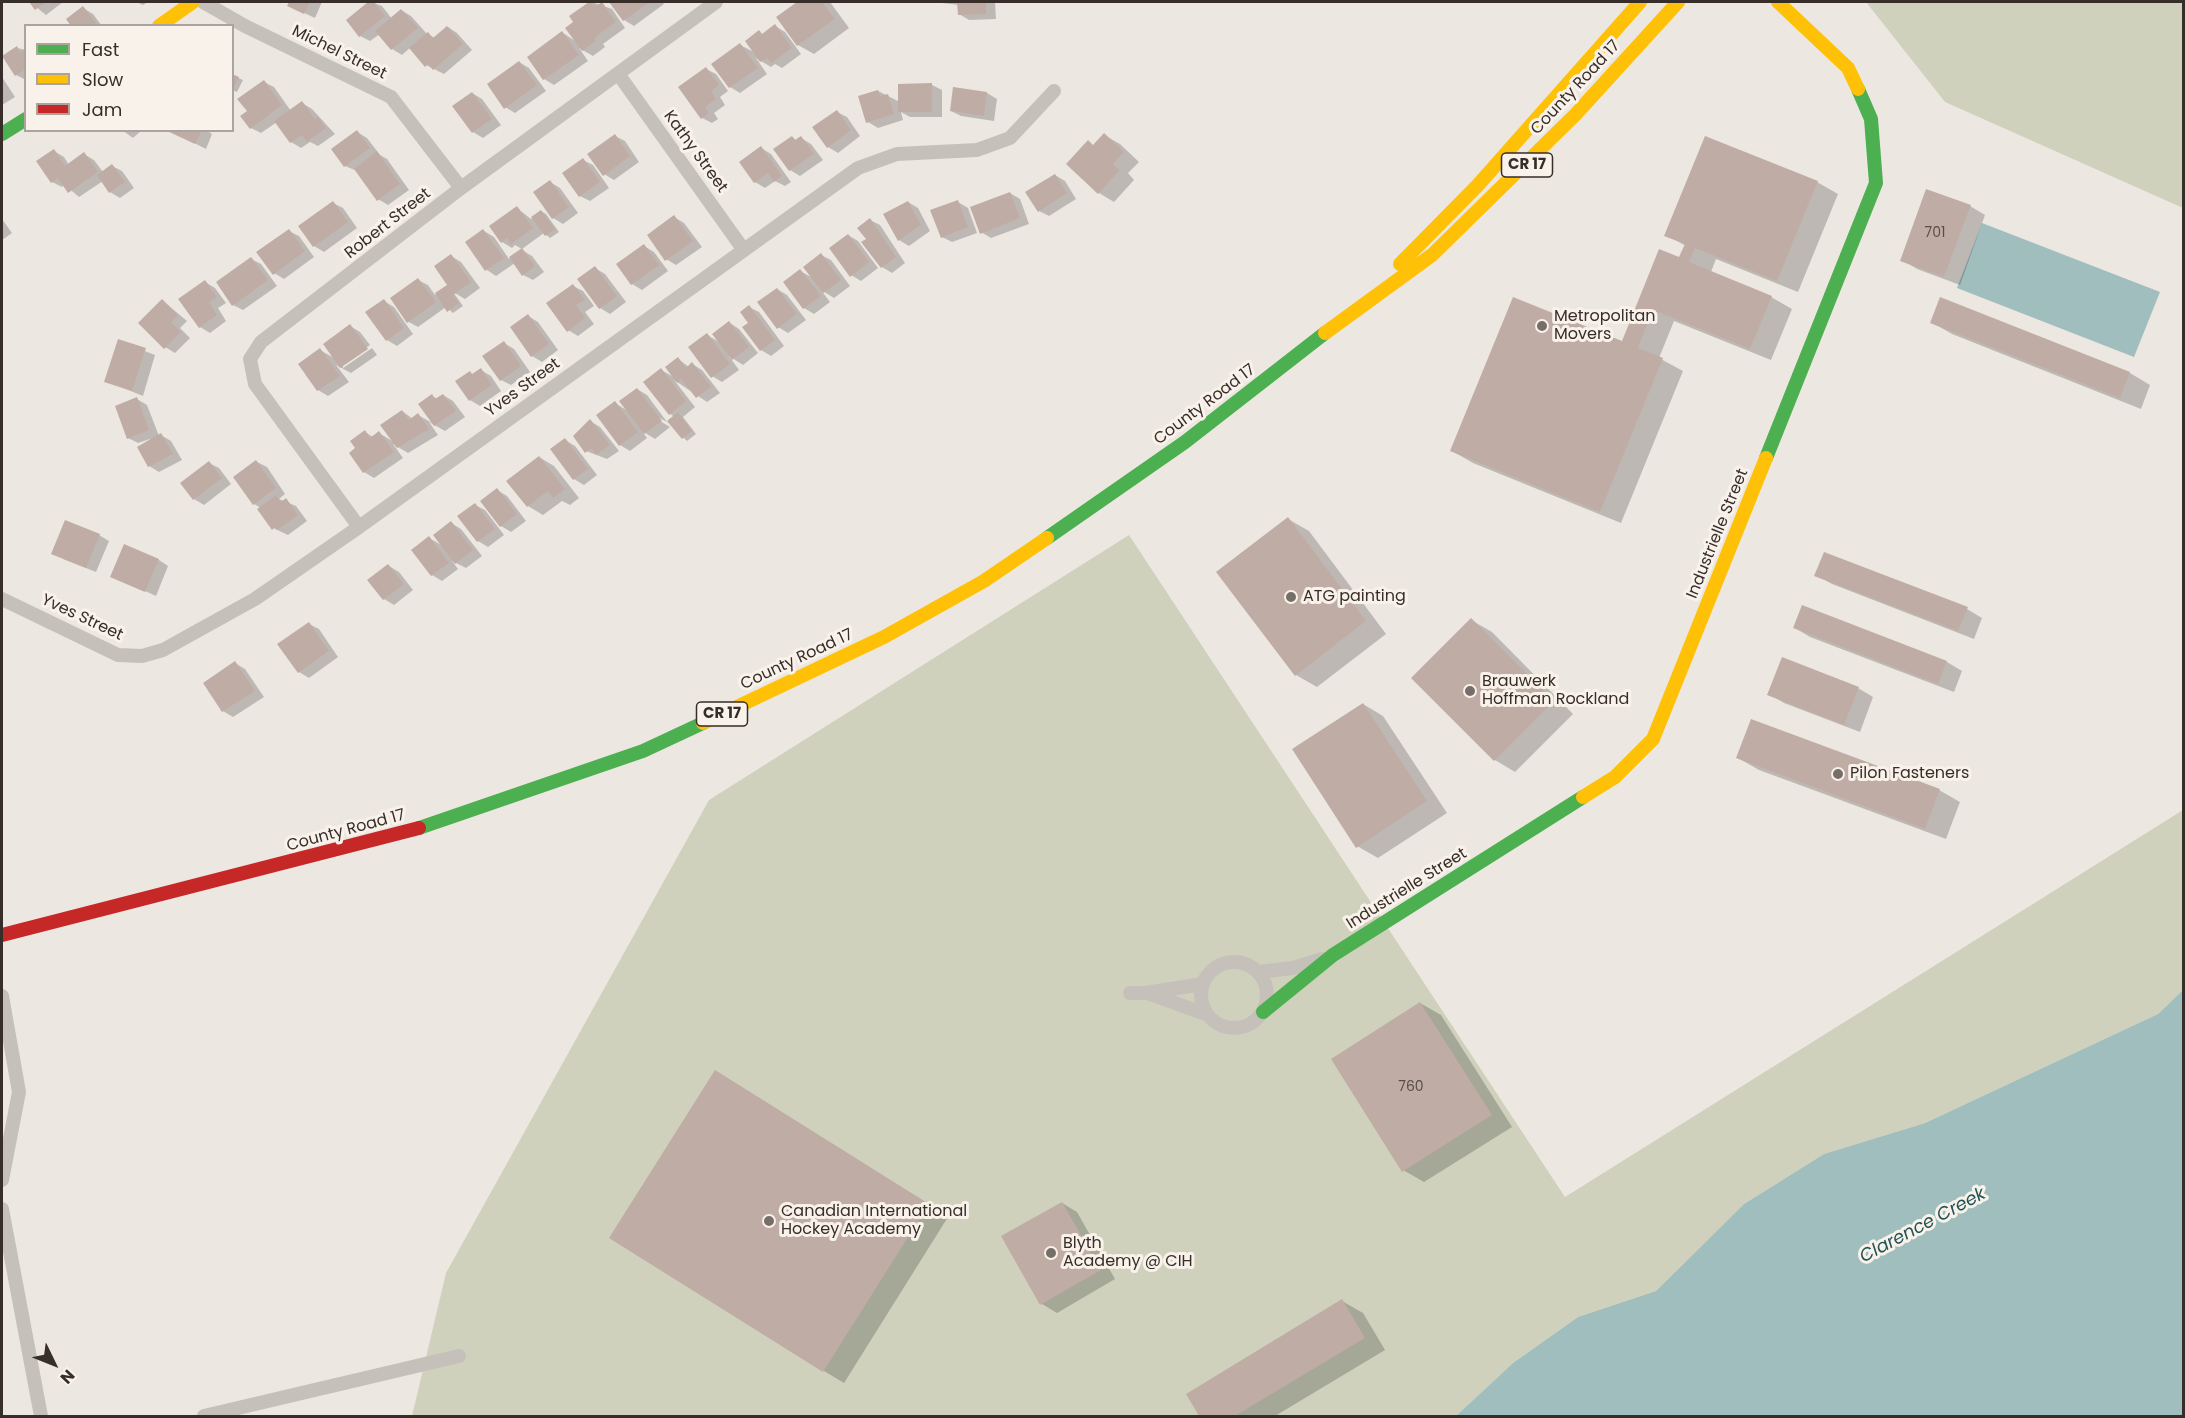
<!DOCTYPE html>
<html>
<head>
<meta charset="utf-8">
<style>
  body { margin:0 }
  #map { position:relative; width:2185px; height:1418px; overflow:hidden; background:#ede7e2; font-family:Poppins,sans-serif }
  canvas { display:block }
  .frame { position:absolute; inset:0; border:3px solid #372d29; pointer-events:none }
  .legend { position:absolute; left:24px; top:24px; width:210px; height:108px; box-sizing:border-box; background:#f9f2ea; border:2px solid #aba39d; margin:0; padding:8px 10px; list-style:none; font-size:18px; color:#372d29 }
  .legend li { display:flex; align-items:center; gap:12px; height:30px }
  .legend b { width:30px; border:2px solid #aba39d }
  .north { position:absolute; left:24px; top:1334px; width:60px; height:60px; -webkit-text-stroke:4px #f9f2ea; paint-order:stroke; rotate:133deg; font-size:16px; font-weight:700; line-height:24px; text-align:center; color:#372d29 }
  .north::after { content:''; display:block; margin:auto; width:21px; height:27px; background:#372d29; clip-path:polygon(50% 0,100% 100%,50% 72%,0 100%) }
</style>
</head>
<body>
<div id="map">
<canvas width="2185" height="1418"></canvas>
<div class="frame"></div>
<ul class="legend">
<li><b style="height:8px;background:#4caf50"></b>Fast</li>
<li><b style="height:8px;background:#ffc107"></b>Slow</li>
<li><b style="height:8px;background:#c62828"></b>Jam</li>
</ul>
<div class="north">N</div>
</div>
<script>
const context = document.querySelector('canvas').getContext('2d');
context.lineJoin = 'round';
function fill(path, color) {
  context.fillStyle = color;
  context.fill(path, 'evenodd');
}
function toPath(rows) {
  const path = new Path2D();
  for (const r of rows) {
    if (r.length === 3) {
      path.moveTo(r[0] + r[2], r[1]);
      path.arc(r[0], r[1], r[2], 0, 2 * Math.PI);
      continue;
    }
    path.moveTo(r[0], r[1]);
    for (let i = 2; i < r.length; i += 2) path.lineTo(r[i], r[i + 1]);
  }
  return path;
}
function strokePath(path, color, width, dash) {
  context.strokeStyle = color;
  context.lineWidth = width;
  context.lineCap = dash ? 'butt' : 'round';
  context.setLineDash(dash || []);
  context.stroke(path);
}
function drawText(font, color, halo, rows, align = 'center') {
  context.font = font + ' Poppins,sans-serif';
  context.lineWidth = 6;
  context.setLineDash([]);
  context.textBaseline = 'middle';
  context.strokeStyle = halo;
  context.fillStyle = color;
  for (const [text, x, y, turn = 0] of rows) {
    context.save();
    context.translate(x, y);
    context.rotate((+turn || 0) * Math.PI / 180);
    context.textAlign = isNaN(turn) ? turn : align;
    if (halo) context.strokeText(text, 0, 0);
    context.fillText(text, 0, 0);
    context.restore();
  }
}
const green = toPath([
  [1866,2,2183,2,2183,208,1945,102],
  [1129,535,1565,1197,2183,810,2183,990,2158,1014,1925,1123,1824,1154,1744,1204,1656,1291,1578,1317,1513,1363,1456,1416,412,1416,446,1273,709,800]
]);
const water = toPath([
  [1982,223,2160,292,2134,357,1957,288],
  [2183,990,2183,1415,1456,1416,1513,1363,1578,1317,1656,1291,1744,1204,1824,1154,1925,1123,2158,1014]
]);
const shadow = toPath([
  [30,2,63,2,46,15],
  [136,2,148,2,143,5],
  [291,2,322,2,315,18,289,6],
  [371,2,382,6,392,19,401,10,411,16,427,34,435,38,448,27,457,33,472,50,444,74,426,65,411,47,402,55,392,49,380,34,370,41,360,36,348,20],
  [592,2,612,9,625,28,603,44,605,47,593,56,579,48,588,61,554,85,544,79,529,58,563,33,577,42,575,22,571,17],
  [611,2,662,2,664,4,634,26,624,20],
  [800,2,830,2,849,28,814,54,798,45,778,17],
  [933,2,995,2,996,19,969,20,959,14,959,5],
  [83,8,93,14,102,26,73,26],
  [775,26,785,32,801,54,782,68,775,64,771,67,756,58,767,74,740,93,730,87,740,45,756,53,759,32,763,35],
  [17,48,26,50,26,80,16,75],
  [519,62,529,68,546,91,515,113,505,107],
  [706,69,716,74,728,91,720,97,725,105,714,113,718,119,712,123,702,118],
  [232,75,243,80,237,92,232,90],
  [2,77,15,97,2,105],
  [264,82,274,87,291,111,302,103,312,109,335,134,318,146,310,142,301,148,291,142,277,122,261,133,251,128,249,112],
  [932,85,942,90,942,117,910,117,901,112,903,120,878,128,868,122,878,91,900,102],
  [954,89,987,93,997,99,994,121,961,116,951,111],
  [472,93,482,99,501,125,483,138,473,132],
  [837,112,847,117,860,136,838,153,828,147],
  [122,130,142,130,133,138],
  [168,130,206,130,212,134,206,149],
  [357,132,367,138,380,155,387,159,409,190,388,205,378,199,357,171,345,166],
  [1104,135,1120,144,1139,162,1128,173,1134,180,1114,202,1099,193,1094,146],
  [615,136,625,141,639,162,614,180,604,174],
  [792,137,797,141,801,138,811,144,823,160,800,176,790,170],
  [761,148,771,154,791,182,785,186,775,181,765,188,755,182],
  [54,151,64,157,69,165,84,154,94,160,103,172,112,166,122,171,134,188,120,198,110,192,103,181,79,197,65,185,62,187,52,182],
  [583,160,593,165,609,188,590,201,580,196],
  [1055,175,1065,181,1076,199,1049,216,1039,211],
  [550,182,560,188,578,213,563,224,553,218,535,192],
  [1817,182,1838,194,1798,292,1716,259,1711,272,1771,297,1792,309,1771,360,1674,321,1659,358,1683,371,1621,523,1473,463,1452,451,1622,343,1680,259,1686,246,1666,235],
  [1010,193,1020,199,1029,224,991,238,981,232],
  [908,202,918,208,930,231,909,246,899,240],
  [958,202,968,208,977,233,952,242,942,237],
  [333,203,343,208,357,228,324,252,314,246],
  [1970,206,1985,215,1960,285,1917,269,1902,260],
  [517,208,531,219,541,211,546,214,559,232,550,238,544,233,522,249,515,245,512,248,502,242],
  [674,217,684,223,702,247,676,265,666,259],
  [2,219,12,233,2,240],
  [870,220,880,225,905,263,892,273,882,267,863,243,868,239],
  [289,231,299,236,314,257,284,279,274,273],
  [484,231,494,237,509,259,522,250,532,256,544,272,533,280,523,275,515,263,496,276,487,270],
  [848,235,858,241,878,268,861,281,851,275],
  [644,246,654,252,668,271,642,290,632,284,618,264],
  [821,255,831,260,850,286,834,298,821,290,830,302,814,314,804,308,785,282,800,271,813,278],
  [451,256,461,262,480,288,465,299,453,292,463,306,453,313,446,307,418,327,405,320,418,280,428,285,435,295,446,287,453,291],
  [251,259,261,264,277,286,243,310,233,305],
  [595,268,605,274,626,302,610,314,600,308],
  [205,282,215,288,226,303,218,308,226,321,210,333,200,327],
  [573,286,583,291,594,306,585,312,594,324,578,336,568,330],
  [777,289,787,295,806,320,788,333,778,327],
  [1941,299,2130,373,2150,385,2141,409,1952,334,1931,322],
  [163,301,187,321,180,328,190,338,175,353,165,347],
  [384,301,394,307,413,334,397,346,387,340],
  [749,307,759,312,784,346,771,356,761,350,750,323],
  [528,316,538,322,558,350,542,362,532,356],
  [730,323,739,329,758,353,743,365,729,356,739,370,722,382,712,376,707,335,721,343],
  [350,326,360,332,370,345,343,364,343,368,372,348,377,355,351,373,336,365,349,382,328,396,318,390,300,364,320,350,334,358],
  [119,341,155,355,143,396,106,381],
  [504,343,514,349,530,372,511,385,501,380],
  [678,359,689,367,692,364,702,370,720,393,707,402,674,380,695,407,683,417,696,434,687,441,668,422,675,417,670,414,661,370,674,377],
  [481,370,491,376,501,391,480,406,470,400,473,375],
  [637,389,647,395,667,422,656,416,655,418,670,427,655,439,642,431,647,438,630,451,620,445,598,416,615,403,628,411],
  [443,395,453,401,465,417,445,431,429,422,438,435,408,453,393,444,403,458,374,478,364,472,357,449,365,432,373,437,379,433,394,442,402,411,413,419,418,415,434,424,432,396,438,399],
  [137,399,147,405,159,436,161,435,171,441,182,460,159,472,149,466,150,439,138,443,128,438],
  [590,421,600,427,619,451,607,459,586,451],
  [565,440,575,446,597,475,584,485,574,479,552,450],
  [539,457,554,466,579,498,570,505,562,501,543,515,528,506],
  [257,462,267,467,285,494,279,499,296,506,307,521,288,535,273,528,261,508,254,504],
  [209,463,219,468,231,484,204,505,194,499],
  [497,490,507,496,526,521,511,532,501,526],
  [475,505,485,510,504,535,488,547,478,541,459,516],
  [1288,519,1309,531,1386,634,1317,687,1296,675],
  [451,523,461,529,482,556,466,568,452,561,458,569,442,581,432,575,413,550,429,538,443,546],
  [99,535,109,541,96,572,63,559],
  [159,560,168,566,156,596,112,576],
  [389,566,399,572,413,590,394,605,384,599],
  [1816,575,1967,609,1982,618,1974,639,1832,584],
  [1471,620,1492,632,1573,714,1515,772,1495,760],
  [309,624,319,629,338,657,309,678,299,672],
  [1795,628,1947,662,1962,671,1954,692,1810,637],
  [235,663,245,669,264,697,233,717,223,711],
  [1858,688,1873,697,1860,732,1784,703,1769,694],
  [1363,704,1383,716,1447,813,1378,858,1357,846],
  [1738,758,1939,790,1960,802,1946,839,1759,770],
  [1420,1003,1441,1015,1512,1127,1424,1182,1403,1170],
  [736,1084,948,1217,844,1383,824,1371],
  [1062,1203,1077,1212,1115,1279,1057,1313,1042,1304],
  [1342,1301,1363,1313,1385,1350,1275,1416,1201,1416,1188,1395]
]);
const building = toPath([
  [29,2,46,2,35,10],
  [289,2,310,2,304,14,287,6],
  [368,2,374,2,385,16,359,37,346,20],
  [589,2,596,6,602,2,616,22,594,38,596,41,582,51,565,28,573,22,569,16],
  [609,2,650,2,623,21],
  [797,2,822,2,835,19,797,46,776,17],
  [957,2,986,2,986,14,958,15],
  [83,6,98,26,71,26,66,19],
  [401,9,418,28,391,50,375,31],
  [775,24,792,48,771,63,767,58,760,62,745,41,759,30,762,34],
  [447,26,463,44,433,70,428,64,425,67,409,48,428,32,433,38],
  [562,31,579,55,543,80,527,57],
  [740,43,758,68,729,88,711,64],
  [17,46,20,52,26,48,26,69,15,76,2,56],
  [519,61,537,85,504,109,487,84],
  [706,67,719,85,711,91,716,99,705,107,709,113,701,119,678,87],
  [232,74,239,77,232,91],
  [264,80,282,105,250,129,240,116,247,111,237,99],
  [932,83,932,112,898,112,898,84],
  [953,87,987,92,984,116,950,111],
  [878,90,880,96,888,94,894,114,866,123,858,96],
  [472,92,492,119,472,133,452,106],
  [302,101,315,119,318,117,326,128,307,142,302,135,290,143,274,121],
  [837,110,851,130,827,148,812,127],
  [165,130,202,130,195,144],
  [357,130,370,148,344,167,331,149],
  [1104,133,1124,152,1113,164,1120,170,1098,194,1066,164,1088,140,1093,145],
  [615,134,630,156,603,176,587,154],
  [792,136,795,140,801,136,814,154,789,171,773,149],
  [1705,136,1818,181,1777,281,1695,248,1689,262,1772,296,1750,349,1653,310,1638,348,1663,358,1600,512,1450,451,1513,297,1622,341,1659,249,1679,257,1685,244,1664,236],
  [761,146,782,176,774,182,768,173,754,183,739,162],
  [54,149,65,166,84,152,98,172,68,193,58,178,51,183,36,161],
  [377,151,400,184,377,201,354,169],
  [583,158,600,182,579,197,562,173],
  [112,164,125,182,109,193,97,175],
  [1055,174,1067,193,1038,212,1025,192],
  [550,180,569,207,552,219,533,192],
  [1926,189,1971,205,1944,277,1900,261],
  [1010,192,1020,218,980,234,970,207],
  [958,200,968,227,941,238,930,210],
  [333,201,348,222,313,247,298,226],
  [908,201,921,225,898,241,883,214],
  [517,206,533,228,511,244,507,238,501,243,489,226],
  [541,210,555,229,545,236,531,217],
  [674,215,693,241,665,261,647,235],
  [870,218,896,257,881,268,861,242,866,239,857,228],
  [289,229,305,251,273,275,256,252],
  [483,229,504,258,485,271,465,242],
  [848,234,869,262,850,277,829,248],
  [644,244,659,265,631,285,616,264],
  [522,248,535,266,522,276,509,257],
  [821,253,841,280,823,293,803,267],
  [451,254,471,282,453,295,459,303,447,312,435,293,447,285,434,266],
  [251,257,268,280,232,306,216,282],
  [595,266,617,296,599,309,577,279],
  [800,269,821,296,803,309,783,282],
  [418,278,436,302,407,323,390,298],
  [205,280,217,297,209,302,217,315,199,328,178,299],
  [573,284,585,300,576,305,585,318,567,332,546,303],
  [777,288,797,314,777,329,757,302],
  [1940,297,2130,372,2120,398,1930,323],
  [162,299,178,315,171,322,181,332,164,349,138,323],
  [384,299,404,328,386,341,365,312],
  [749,305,775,340,760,351,742,327,748,323,740,312],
  [528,314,549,344,531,357,510,327],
  [729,321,749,347,732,360,712,334],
  [350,324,368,349,340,368,323,344],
  [707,333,730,364,711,378,688,347],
  [118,339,146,348,132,391,104,382],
  [504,341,521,366,500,381,482,356],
  [320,348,340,376,317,391,298,364],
  [678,357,686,368,692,362,711,387,696,398,681,379,677,383,665,367],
  [481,368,492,385,469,401,455,381,470,371,472,374],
  [661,368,686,401,669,415,643,382],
  [637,388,662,421,644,434,619,401],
  [432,394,435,399,443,394,456,411,434,426,418,404],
  [137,397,149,430,127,439,115,406],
  [615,401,638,432,619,446,596,415],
  [402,410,409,420,418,413,429,429,397,448,380,425],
  [678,412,692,431,682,439,667,421],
  [590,419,610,445,596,455,591,448,585,453,573,436],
  [365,430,370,438,379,431,394,452,363,473,349,453,355,448,350,441],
  [161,433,173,454,148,467,137,447],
  [565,438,588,469,573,480,550,449],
  [539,456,565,489,553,498,548,491,527,507,506,481],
  [256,460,276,488,253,505,233,477],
  [209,461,222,478,193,500,180,483],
  [497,488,517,514,500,527,480,501],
  [276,495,281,502,286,498,298,515,277,530,275,527,272,530,257,509],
  [475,503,495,529,477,542,457,516],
  [1288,517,1366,621,1295,676,1216,572],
  [65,520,100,534,86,568,51,554],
  [451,521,473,550,455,564,433,535],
  [429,536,449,563,431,576,411,550],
  [124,544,159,559,145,592,110,577],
  [1824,552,1968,607,1958,631,1814,576],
  [388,564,404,584,383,600,367,580],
  [1802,605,1947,661,1938,684,1793,628],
  [1471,618,1554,701,1494,761,1411,678],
  [309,622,329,651,298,673,277,644],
  [1782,657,1859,687,1844,725,1767,695],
  [235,661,255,691,222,712,203,683],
  [1363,703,1427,801,1356,848,1292,749],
  [1751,719,1940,789,1925,829,1736,758],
  [1420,1002,1492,1115,1402,1172,1331,1059],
  [715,1070,929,1204,823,1372,609,1238],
  [1062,1202,1101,1270,1040,1305,1001,1236],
  [1342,1299,1365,1338,1235,1416,1199,1416,1186,1394]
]);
const street = toPath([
  [203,2,245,26,391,97,461,188],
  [619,75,743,249],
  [359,527,255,384,250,359,261,342,461,188,716,2],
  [2,599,118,655,142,656,163,650,255,599,359,527,858,168,897,154,977,150,1010,138,1054,91],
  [1234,995,33],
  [1258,972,1293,968,1322,959],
  [1130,993,1145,993,1203,984],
  [1150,994,1208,1015],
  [2,996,19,1092,2,1180],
  [2,1209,41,1416],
  [204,1416,459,1356]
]);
const fast = toPath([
  [2,134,26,119],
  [1766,458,1876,183,1871,119,1858,89],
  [1047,538,1185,442,1325,333],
  [419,828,643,751,703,723],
  [1263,1012,1333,955,1583,797]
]);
const slow = toPath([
  [1778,2,1848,68,1858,89],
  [159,26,193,2],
  [1400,264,1478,185,1640,2],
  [1325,333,1432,255,1575,115,1678,2],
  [703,723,884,637,984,581,1047,538],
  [1583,797,1615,777,1653,739,1766,458]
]);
const jam = toPath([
  [2,935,419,828]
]);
const markers = [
  [1542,326,6,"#776e6a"],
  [1291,597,6,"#776e6a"],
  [1470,691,6,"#776e6a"],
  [1838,774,6,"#776e6a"],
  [769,1221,6,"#776e6a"],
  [1051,1253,6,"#776e6a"]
];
const numberNames = [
  ["701",1935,233],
  ["760",1411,1087]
];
const shields = [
  [1527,165,51],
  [722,714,51]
];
const shieldNames = [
  ["CR 17",1527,165],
  ["CR 17",722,714]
];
const streetNames = [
  ["Michel Street",339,53,26],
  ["County Road 17",1576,88,-47],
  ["Kathy Street",695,152,54],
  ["Robert Street",388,224,-38],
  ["Yves Street",523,388,-36],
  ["County Road 17",1205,405,-37],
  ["Industrielle Street",1718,534,-68],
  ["Yves Street",82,618,25],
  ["County Road 17",797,660,-25],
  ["County Road 17",346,831,-15],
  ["Industrielle Street",1407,889,-32]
];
const poiNames = [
  ["Metropolitan",1554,317],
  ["Movers",1554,335],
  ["ATG painting",1303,597],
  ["Brauwerk",1482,682],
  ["Hoffman Rockland",1482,700],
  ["Pilon Fasteners",1850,774],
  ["Canadian International",781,1212],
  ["Hockey Academy",781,1230],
  ["Blyth",1063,1244],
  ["Academy @ CIH",1063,1262]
];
const waterNames = [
  ["Clarence Creek",1923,1226,-28]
];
fill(green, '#cfd1bd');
fill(water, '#a0bebd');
fill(shadow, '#0003');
fill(building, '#bfaca5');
strokePath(street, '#c6c0bb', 14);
strokePath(fast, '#4caf50', 14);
strokePath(slow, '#ffc107', 14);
strokePath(jam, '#c62828', 14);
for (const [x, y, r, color] of markers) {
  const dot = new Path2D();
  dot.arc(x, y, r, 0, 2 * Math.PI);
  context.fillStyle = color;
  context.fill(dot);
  strokePath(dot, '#f9f2ea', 2);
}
drawText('14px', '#594d48', null, numberNames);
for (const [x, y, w] of shields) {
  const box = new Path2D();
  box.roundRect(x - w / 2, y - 12, w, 24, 4.5);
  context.fillStyle = '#f9f2ea';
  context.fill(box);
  strokePath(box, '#372d29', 1.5);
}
drawText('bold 15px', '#372d29', null, shieldNames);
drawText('16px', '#372d29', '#f9f2ea', streetNames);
drawText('16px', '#372d29', '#f9f2ea', poiNames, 'left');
drawText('italic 18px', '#215456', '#f9f2ea', waterNames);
</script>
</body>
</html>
